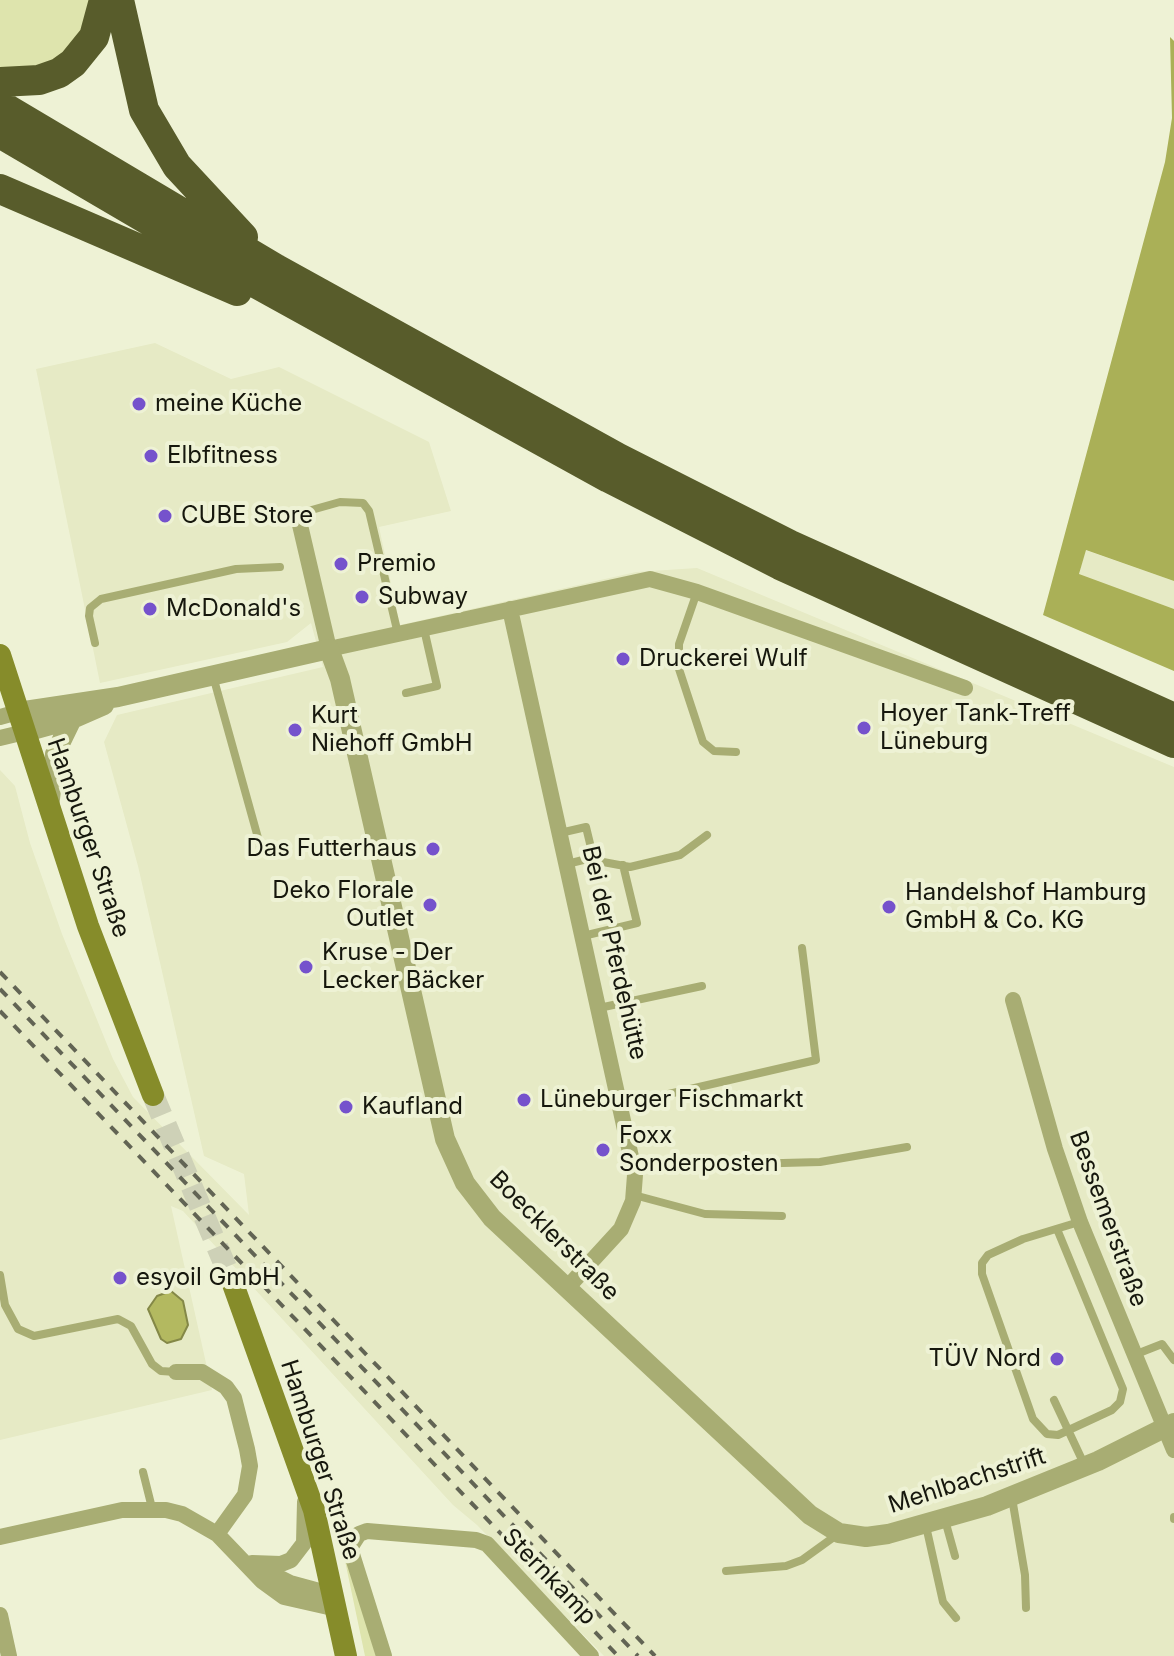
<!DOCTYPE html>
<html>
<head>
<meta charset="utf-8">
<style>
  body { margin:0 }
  canvas { display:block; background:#eef2d5 }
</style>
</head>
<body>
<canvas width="1174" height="1656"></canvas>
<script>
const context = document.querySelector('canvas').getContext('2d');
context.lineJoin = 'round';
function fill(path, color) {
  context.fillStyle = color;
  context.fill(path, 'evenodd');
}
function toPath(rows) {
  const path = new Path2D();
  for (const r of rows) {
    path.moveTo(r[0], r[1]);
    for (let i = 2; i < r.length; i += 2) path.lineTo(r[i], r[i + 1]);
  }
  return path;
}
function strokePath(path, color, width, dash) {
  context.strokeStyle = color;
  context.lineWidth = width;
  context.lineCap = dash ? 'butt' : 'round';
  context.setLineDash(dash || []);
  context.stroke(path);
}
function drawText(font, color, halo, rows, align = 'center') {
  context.font = font + ' Inter,sans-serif';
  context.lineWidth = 8;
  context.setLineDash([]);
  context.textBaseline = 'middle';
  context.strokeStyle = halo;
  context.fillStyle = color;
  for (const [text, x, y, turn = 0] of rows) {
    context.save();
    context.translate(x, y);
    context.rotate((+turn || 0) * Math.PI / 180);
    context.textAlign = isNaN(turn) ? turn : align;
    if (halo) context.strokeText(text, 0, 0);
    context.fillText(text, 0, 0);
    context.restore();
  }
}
const built = toPath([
  [155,343,231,379,279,367,429,442,451,511,379,527,400,625,636,572,697,568,1174,767,1174,1656,604,1656,477,1525,453,1505,183,1211,171,1206,212,1390,0,1440,0,770,15,786,30,843,62,934,113,1059,133,1097,249,1215,244,1174,204,1156,138,866,104,742,117,715,323,667,311,623,287,642,100,683,36,369],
  [1085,550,1174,581,1174,609,1079,575]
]);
const green = toPath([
  [0,0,95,0,93,14,57,62,0,73],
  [326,1494,345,1537,343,1546,376,1656,365,1656,344,1556]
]);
const forest = toPath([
  [1170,37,1174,41,1174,581,1086,550,1079,574,1174,609,1174,671,1043,615,1165,162,1172,118]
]);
const water = toPath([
  [171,1291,183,1301,188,1325,181,1339,167,1343,161,1339,148,1309,157,1296,171,1291]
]);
const secondaryTunnel = toPath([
  [153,1095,233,1284]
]);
const service = toPath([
  [301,525,308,511,340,502,363,503,369,511,398,634],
  [697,592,679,644,679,669,703,742,714,751,736,752],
  [95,643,89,616,90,608,101,599,236,569,280,567],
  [213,676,260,845],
  [406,693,437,686,424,629],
  [560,833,586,827,594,860],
  [567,864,587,859,630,867,680,855,707,835],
  [583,936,637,923,623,865],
  [599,1008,702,986],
  [621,1105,816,1060,802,948],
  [634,1167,820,1162,907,1147],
  [634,1195,705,1214,782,1216],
  [1057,1229,1123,1389,1120,1402,1112,1410,1058,1435,1047,1434,1033,1419,982,1274,982,1263,988,1255,1023,1239,1079,1222],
  [0,1275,5,1305,18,1329,34,1336,118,1319,131,1326,152,1364,161,1371,176,1372],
  [1134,1355,1162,1344,1174,1360],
  [1054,1400,1084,1464],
  [143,1472,152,1508],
  [1012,1498,1025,1575,1026,1608],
  [1174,1517,1174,1519],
  [945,1520,955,1556],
  [926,1526,943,1602,956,1618],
  [726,1571,786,1566,802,1560,838,1534]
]);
const minor = toPath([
  [300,525,329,649,650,579,697,592,965,688],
  [510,609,635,1175,633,1201,621,1229,567,1288],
  [0,717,18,712],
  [0,738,25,732],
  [1013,1000,1055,1149,1080,1222,1174,1450],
  [176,1372,202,1372,226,1387,234,1398,247,1449,250,1466,245,1495,217,1534],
  [0,1537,122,1510,166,1510,182,1514,217,1534,262,1581,284,1597,337,1609],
  [252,1563,281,1564,291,1560,304,1543,305,1502],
  [258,1567,290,1583,334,1595],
  [0,1615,9,1656],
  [384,1656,350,1548,359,1534,367,1531,476,1540,487,1544,591,1656]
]);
const tertiary = toPath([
  [18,712,118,697,329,649,340,679,445,1139,465,1183,492,1218,567,1288,810,1515,839,1533,866,1537,888,1534,987,1506,1098,1461,1174,1423],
  [25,732,72,719,104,705],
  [49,808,55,754,72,719]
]);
const secondary = toPath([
  [0,655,88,926,153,1095],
  [233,1284,314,1510,346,1656]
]);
const motorway = toPath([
  [119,0,144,110,177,166,243,237],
  [0,82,39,80,59,73,73,63,94,37,104,0],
  [0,105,276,269,618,458,790,545,1174,718],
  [0,133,254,282,609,478,780,565,1174,743],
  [0,189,237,291]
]);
const rail = toPath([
  [0,972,655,1656],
  [0,989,638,1656],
  [0,1011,618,1656]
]);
const markers = [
  [139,404,8,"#7552cc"],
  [151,456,8,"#7552cc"],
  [165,516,8,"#7552cc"],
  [341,564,8,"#7552cc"],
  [362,597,8,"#7552cc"],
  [150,609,8,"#7552cc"],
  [623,659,8,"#7552cc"],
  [864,728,8,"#7552cc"],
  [295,730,8,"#7552cc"],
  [433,849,8,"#7552cc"],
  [430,905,8,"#7552cc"],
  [889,907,8,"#7552cc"],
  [306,967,8,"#7552cc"],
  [524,1100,8,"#7552cc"],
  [346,1107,8,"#7552cc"],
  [603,1150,8,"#7552cc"],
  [120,1278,8,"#7552cc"],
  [1057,1359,8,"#7552cc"]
];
const poiNames = [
  ["meine Küche",155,404],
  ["Elbfitness",167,456],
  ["CUBE Store",181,516],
  ["Premio",357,564],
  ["Subway",378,597],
  ["McDonald's",166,609],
  ["Druckerei Wulf",639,659],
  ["Hoyer Tank-Treff",880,714],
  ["Lüneburg",880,742],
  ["Kurt",311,716],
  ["Niehoff GmbH",311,744],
  ["Das Futterhaus",417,849,"right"],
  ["Deko Florale",414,891,"right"],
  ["Outlet",414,919,"right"],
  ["Handelshof Hamburg",905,893],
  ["GmbH & Co. KG",905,921],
  ["Kruse - Der",322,953],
  ["Lecker Bäcker",322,981],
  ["Lüneburger Fischmarkt",540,1100],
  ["Kaufland",362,1107],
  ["Foxx",619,1136],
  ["Sonderposten",619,1164],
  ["esyoil GmbH",136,1278],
  ["TÜV Nord",1041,1359,"right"]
];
const streetNames = [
  ["Hamburger Straße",88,838,71],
  ["Bei der Pferdehütte",614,953,77],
  ["Bessemerstraße",1108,1219,70],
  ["Boecklerstraße",554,1236,45],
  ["Hamburger Straße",320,1460,72],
  ["Mehlbachstrift",967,1481,-18],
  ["Sternkamp",549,1577,46]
];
fill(built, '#e6eac5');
fill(green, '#dee4ad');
fill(forest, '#aab057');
fill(water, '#b3b960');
strokePath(water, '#848847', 2);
strokePath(secondaryTunnel, '#ced1b7', 22, [22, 11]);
strokePath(service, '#a8ad73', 8);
strokePath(minor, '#a8ad73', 16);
strokePath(tertiary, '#a8ad73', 20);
strokePath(secondary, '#868c2a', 22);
strokePath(motorway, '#585c2b', 30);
strokePath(rail, '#626454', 4, [10, 10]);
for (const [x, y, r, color] of markers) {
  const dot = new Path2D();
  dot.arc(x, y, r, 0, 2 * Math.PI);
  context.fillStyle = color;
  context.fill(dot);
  strokePath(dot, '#eef2d5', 3);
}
drawText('24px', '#16170d', '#eef2d5', poiNames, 'left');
drawText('24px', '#16170d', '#eef2d5', streetNames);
</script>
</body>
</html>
